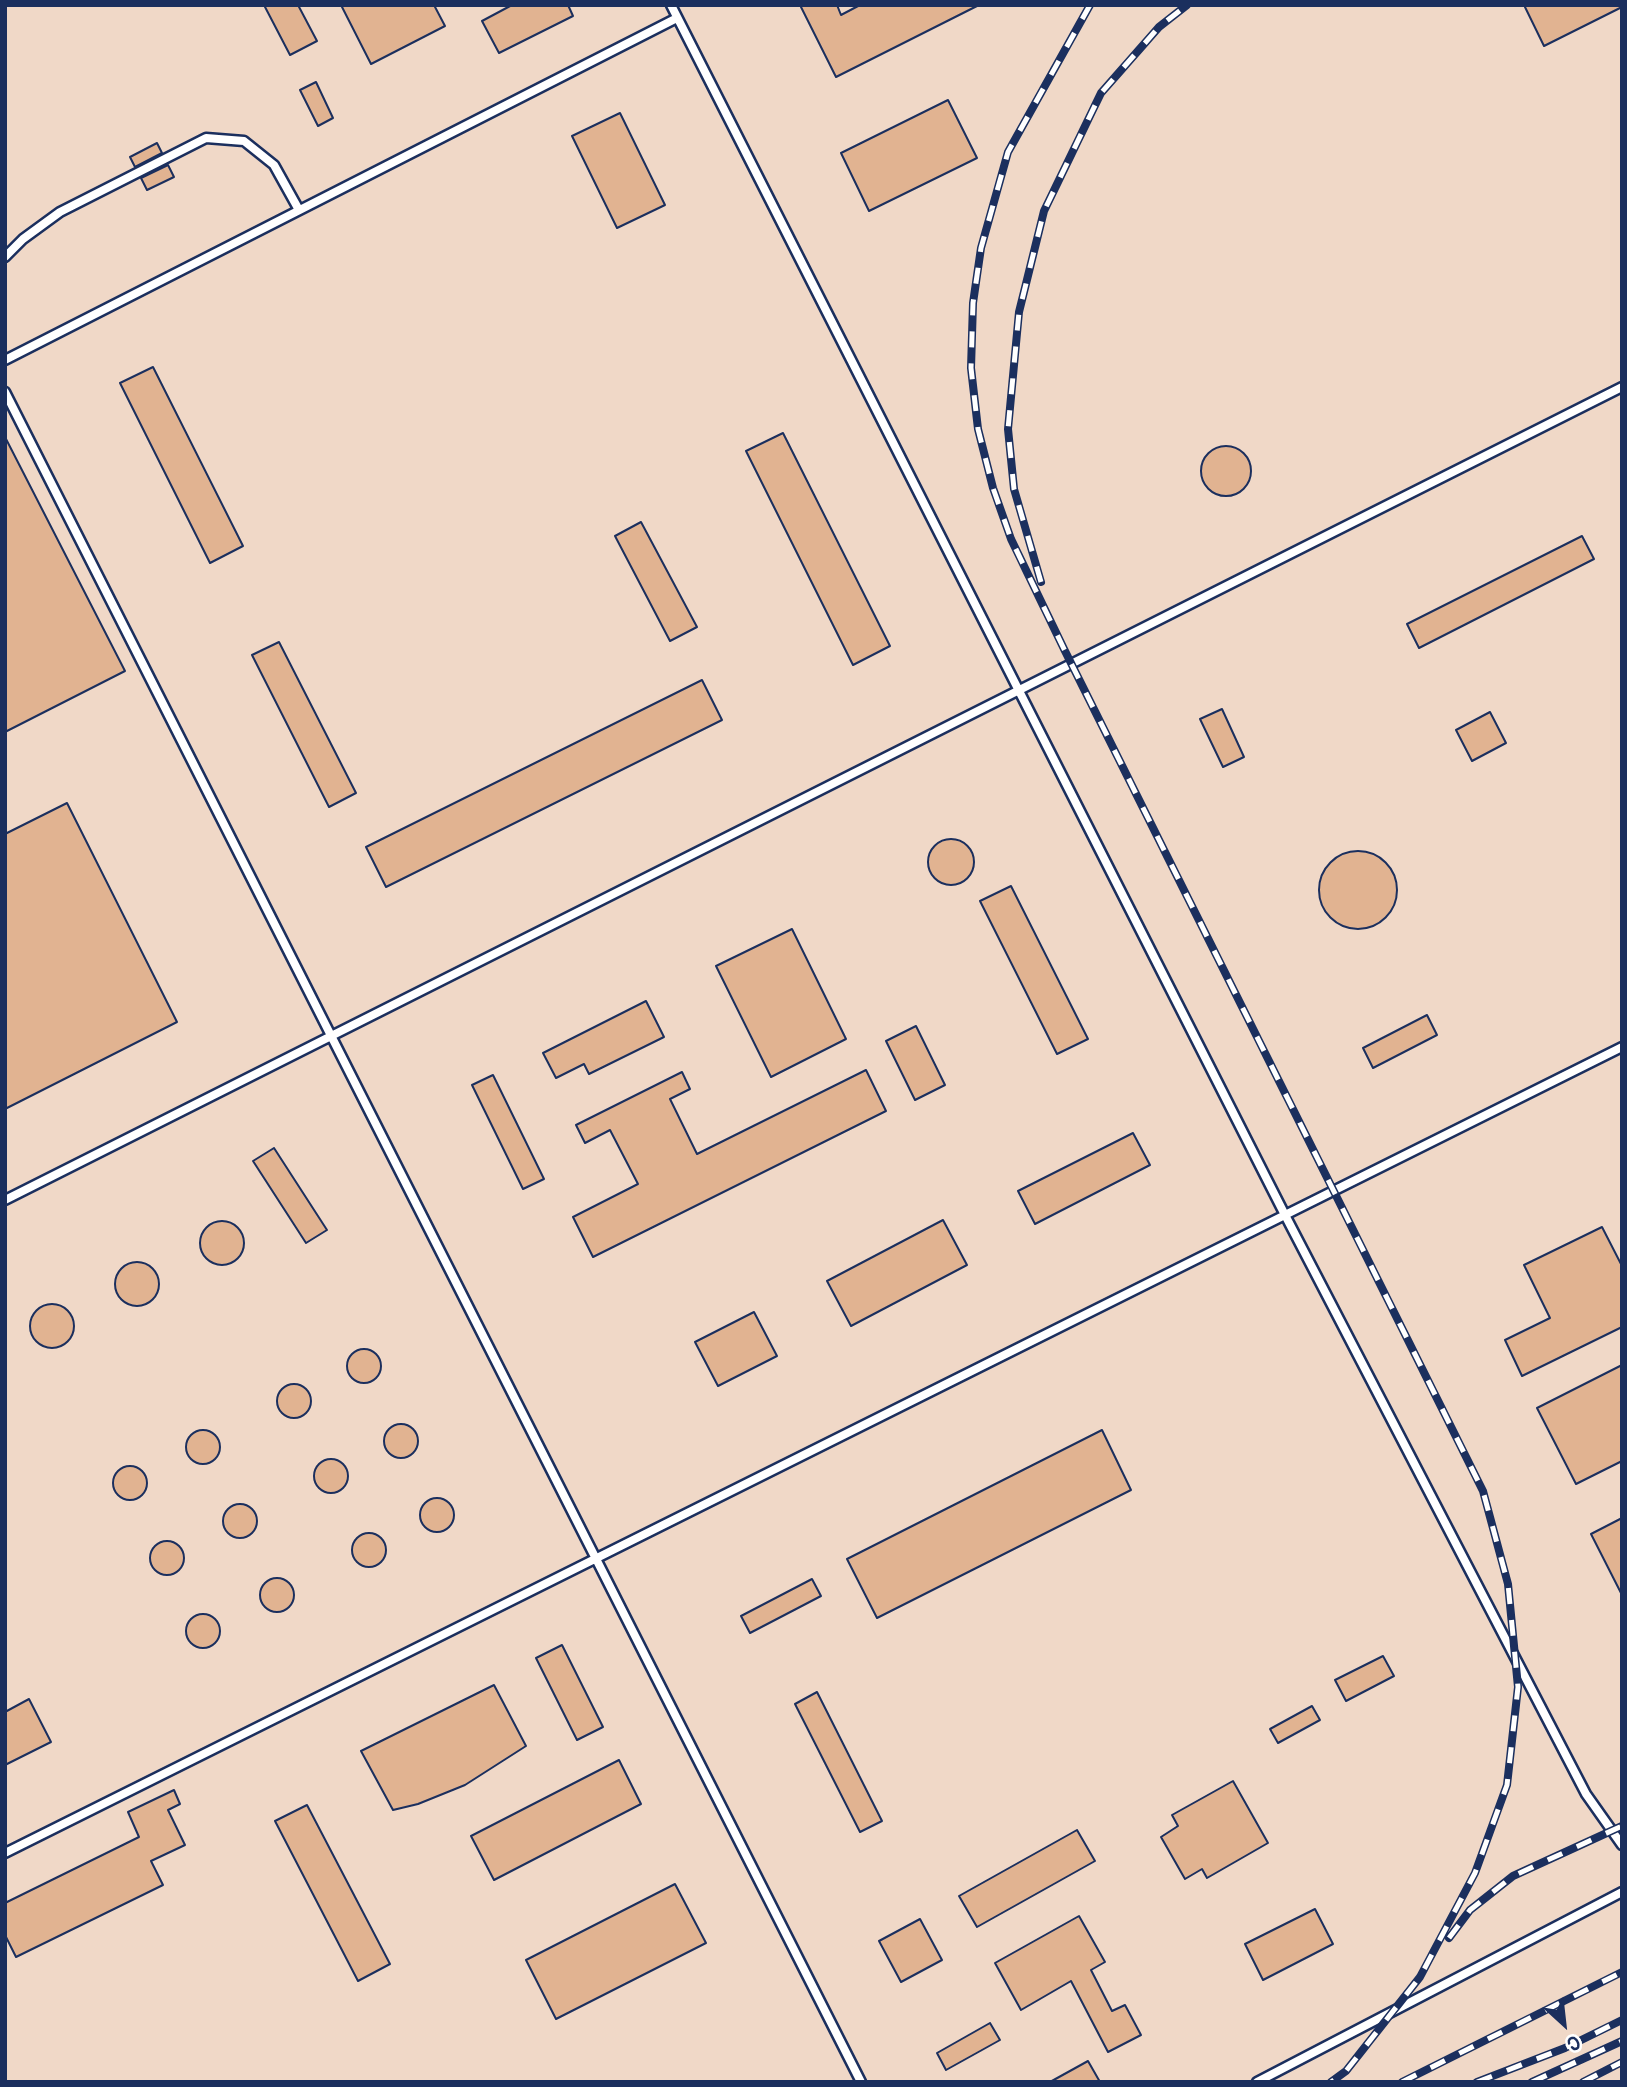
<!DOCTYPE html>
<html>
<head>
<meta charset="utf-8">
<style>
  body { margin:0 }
  #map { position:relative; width:1627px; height:2087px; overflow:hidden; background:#f6e8de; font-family:Pangolin,sans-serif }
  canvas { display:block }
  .frame { position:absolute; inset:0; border:7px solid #1b2f5e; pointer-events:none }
  .north { position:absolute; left:1529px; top:1989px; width:70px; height:70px; -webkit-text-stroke:5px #fff; paint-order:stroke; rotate:153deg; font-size:19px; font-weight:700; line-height:28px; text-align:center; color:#1b2f5e }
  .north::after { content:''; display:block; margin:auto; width:24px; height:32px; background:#1b2f5e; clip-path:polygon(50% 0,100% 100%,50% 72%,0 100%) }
</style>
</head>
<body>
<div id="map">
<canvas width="1627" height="2087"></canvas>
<div class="frame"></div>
<div class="north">С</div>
</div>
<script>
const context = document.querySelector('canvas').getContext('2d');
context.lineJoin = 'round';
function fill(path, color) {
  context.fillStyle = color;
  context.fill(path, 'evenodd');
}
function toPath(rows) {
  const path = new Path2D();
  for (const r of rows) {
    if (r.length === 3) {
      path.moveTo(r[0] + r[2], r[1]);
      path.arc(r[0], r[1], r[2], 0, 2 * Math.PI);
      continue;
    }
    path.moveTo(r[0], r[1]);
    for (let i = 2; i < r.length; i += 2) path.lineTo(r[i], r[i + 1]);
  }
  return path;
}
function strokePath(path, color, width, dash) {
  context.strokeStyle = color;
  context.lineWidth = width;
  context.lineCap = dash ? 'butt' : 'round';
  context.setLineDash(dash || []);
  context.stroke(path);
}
const built = toPath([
  [5,5,1622,5,1622,2082,5,2082]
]);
const building = toPath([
  [264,5,298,5,317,41,290,55,264,5],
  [341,5,434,5,445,26,371,64,341,5],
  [512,5,568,5,573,16,499,53,482,21,512,5],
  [800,5,837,5,841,15,860,5,979,5,836,77,800,5],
  [1524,5,1622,5,1622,7,1544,46,1524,5],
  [316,82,333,118,318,126,300,90,316,82],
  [948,100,977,158,869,211,841,153,948,100],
  [620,113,665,205,617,228,572,136,620,113],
  [157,143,162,153,135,167,130,157,157,143],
  [168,165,174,177,147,190,141,178,168,165],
  [153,367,243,546,210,563,120,383,153,367],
  [783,433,890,646,853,665,746,451,783,433],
  [5,437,125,671,5,732,5,437],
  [1226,471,25],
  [641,522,697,627,670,641,615,536,641,522],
  [1582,536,1594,559,1419,648,1407,624,1582,536],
  [279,642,356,793,329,807,252,655,279,642],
  [702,680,722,720,386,887,366,847,702,680],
  [1222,709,1244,757,1223,767,1200,719,1222,709],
  [1490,712,1506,743,1472,761,1456,730,1490,712],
  [67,803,177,1022,5,1109,5,834,67,803],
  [951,862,23],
  [1358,890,39],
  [1011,886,1088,1039,1057,1054,980,901,1011,886],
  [792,929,846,1039,771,1077,716,966,792,929],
  [646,1001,664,1037,589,1074,584,1064,556,1078,543,1053,646,1001],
  [1427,1015,1437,1035,1373,1068,1363,1048,1427,1015],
  [916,1026,945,1085,915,1100,886,1041,916,1026],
  [866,1070,886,1111,593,1257,573,1217,638,1184,610,1130,585,1143,576,1125,682,1072,690,1089,670,1099,697,1154,866,1070],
  [493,1075,544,1179,523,1189,472,1085,493,1075],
  [1133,1133,1150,1165,1035,1224,1018,1191,1133,1133],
  [274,1148,327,1230,306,1243,253,1161,274,1148],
  [943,1220,967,1265,851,1326,827,1281,943,1220],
  [222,1243,22],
  [1602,1227,1622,1266,1622,1327,1522,1376,1505,1340,1550,1318,1524,1265,1602,1227],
  [137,1284,22],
  [52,1326,22],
  [754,1312,777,1356,718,1386,695,1342,754,1312],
  [364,1366,17],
  [1622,1365,1622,1461,1576,1484,1537,1408,1622,1365],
  [294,1401,17],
  [401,1441,17],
  [1102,1430,1131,1490,877,1618,847,1559,1102,1430],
  [203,1447,17],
  [331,1476,17],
  [130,1483,17],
  [437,1515,17],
  [240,1521,17],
  [1622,1518,1622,1595,1591,1534,1622,1518],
  [369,1550,17],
  [167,1558,17],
  [277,1595,17],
  [812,1579,821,1596,750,1633,741,1616,812,1579],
  [203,1631,17],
  [562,1645,603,1727,577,1740,536,1658,562,1645],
  [1383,1656,1394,1676,1346,1701,1335,1680,1383,1656],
  [494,1685,526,1746,465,1785,418,1804,393,1810,361,1751,494,1685],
  [817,1692,882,1821,860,1832,795,1704,817,1692],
  [29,1699,51,1742,5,1765,5,1712,29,1699],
  [1312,1706,1320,1720,1278,1743,1270,1729,1312,1706],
  [619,1760,641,1804,494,1880,471,1836,619,1760],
  [1233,1781,1268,1843,1207,1878,1202,1869,1185,1879,1161,1837,1178,1826,1172,1815,1233,1781],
  [174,1790,180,1804,168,1810,185,1845,151,1861,163,1885,16,1957,5,1935,5,1903,139,1837,128,1812,174,1790],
  [307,1805,390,1964,358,1981,275,1821,307,1805],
  [1077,1830,1095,1861,977,1927,959,1896,1077,1830],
  [675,1884,706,1943,556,2019,526,1960,675,1884],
  [1315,1909,1333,1944,1263,1980,1245,1944,1315,1909],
  [1079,1916,1105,1962,1091,1970,1112,2011,1125,2005,1141,2035,1108,2052,1071,1981,1021,2010,995,1963,1079,1916],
  [920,1919,942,1960,901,1982,879,1941,920,1919],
  [990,2023,1000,2040,946,2070,937,2053,990,2023],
  [1088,2061,1100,2082,1050,2082,1088,2061]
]);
const service = toPath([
  [671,5,1285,1215,1586,1794,1622,1845],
  [5,257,23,239,60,212,206,138,244,141,274,165,299,210],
  [5,360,677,18],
  [5,392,861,2082],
  [5,1200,1622,387],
  [5,1853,1622,1047],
  [1257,2082,1622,1892]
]);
const rail = toPath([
  [1090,5,1008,152,981,248,973,303,971,368,978,429,993,488,1011,539,1064,649,1483,1491,1508,1584,1518,1687,1507,1785,1475,1873,1420,1977,1346,2071,1331,2082],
  [1041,582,1014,489,1008,429,1019,312,1044,211,1101,93,1159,27,1187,5],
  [1449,1938,1470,1910,1513,1876,1622,1826],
  [1402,2082,1622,1972],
  [1477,2082,1565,2048,1622,2020],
  [1532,2082,1622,2041],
  [1583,2082,1622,2062]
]);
fill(built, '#f0d8c7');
fill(building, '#e1b391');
strokePath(building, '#1b2f5e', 2);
strokePath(service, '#1b2f5e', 13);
strokePath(service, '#fff', 8);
strokePath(rail, '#1b2f5e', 8);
strokePath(rail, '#fff', 5, [16]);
</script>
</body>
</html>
